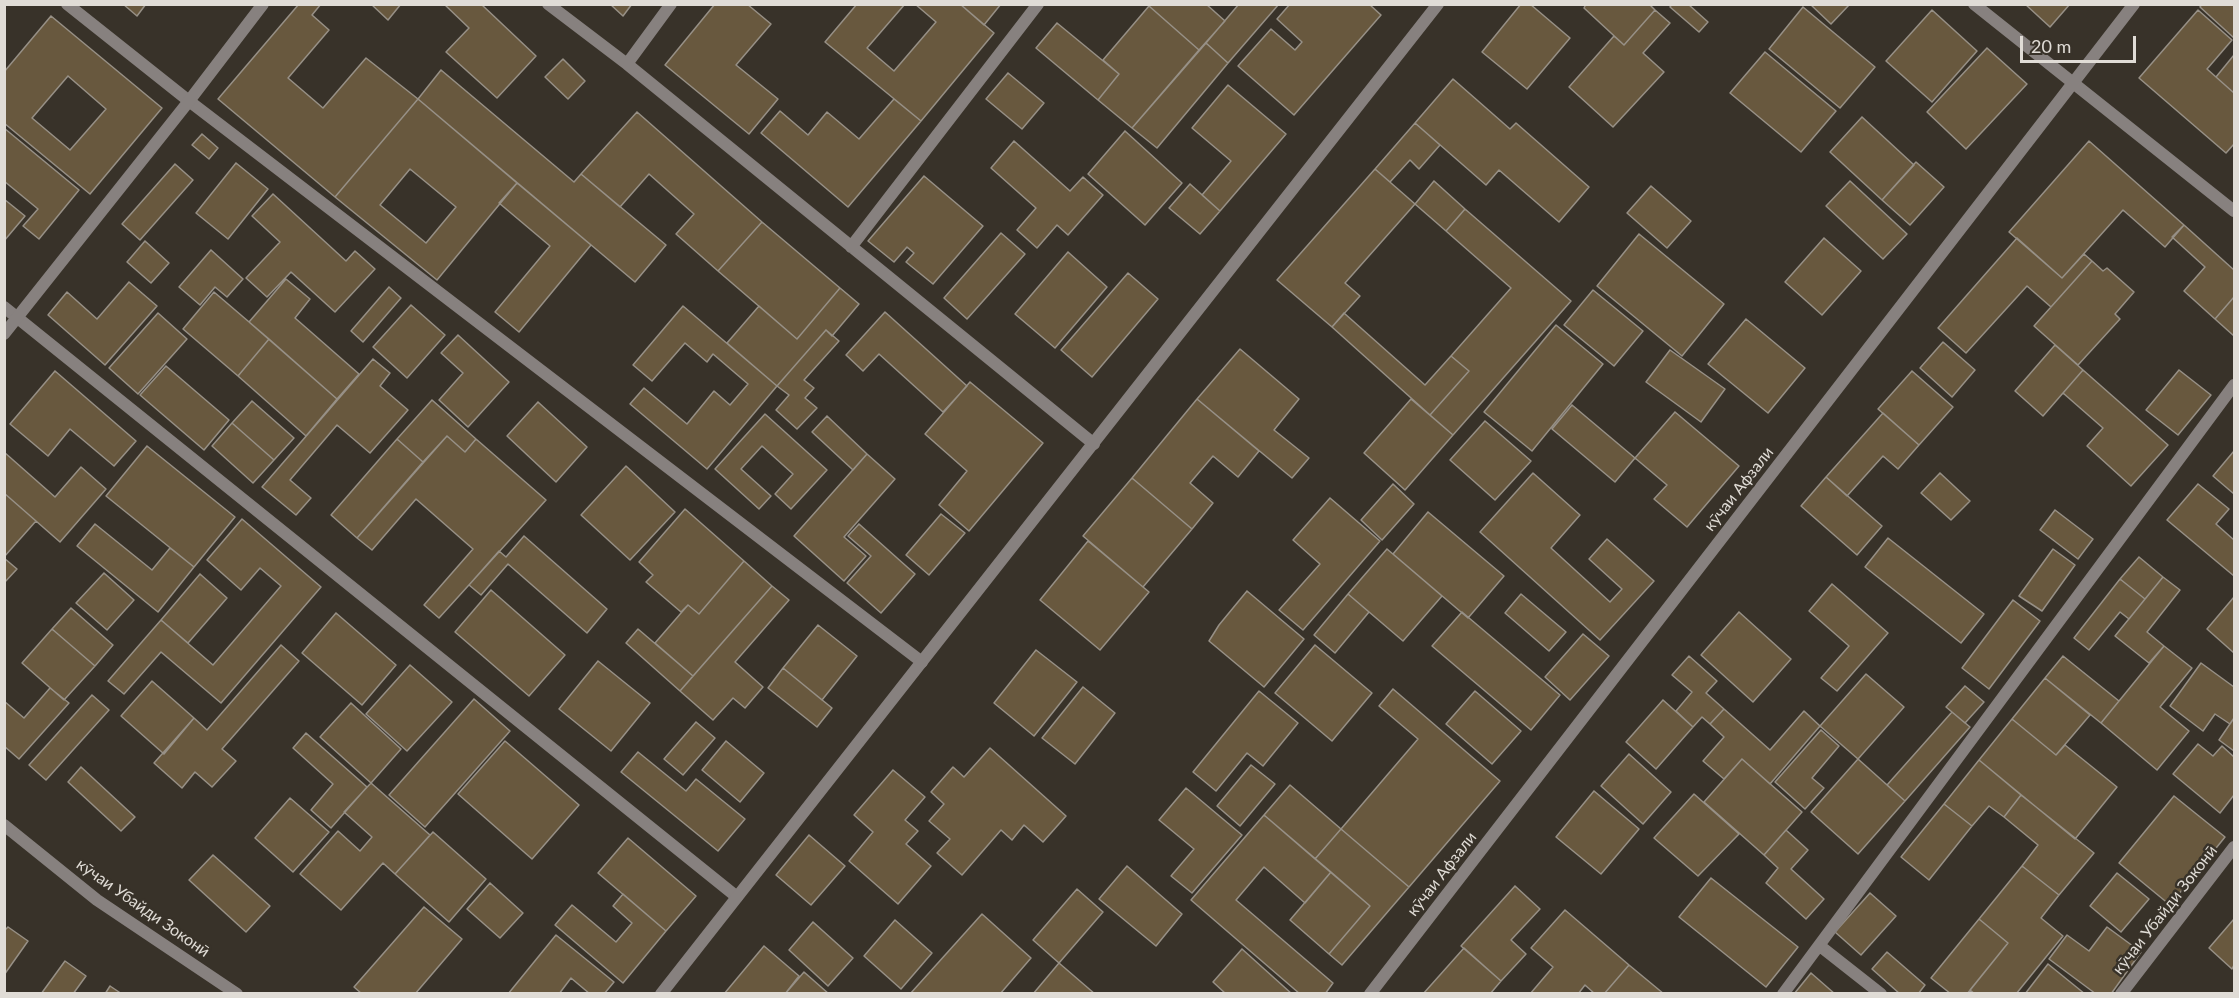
<!DOCTYPE html>
<html>
<head>
<meta charset="utf-8">
<style>
  body { margin:0 }
  #map { position:relative; width:2239px; height:998px; overflow:hidden; background:#383229; font-family:Lato,sans-serif }
  canvas { display:block }
  .frame { position:absolute; inset:0; border:6px solid #e0dcd6; pointer-events:none }
  .scale { position:absolute; left:2020px; top:36px; width:116px; height:27px; box-sizing:border-box; border:3px solid #e0dcd6; border-top:0; padding-left:8px; font-size:18px; line-height:21px; white-space:nowrap; color:#e0dcd6; -webkit-text-stroke:4px #383229; paint-order:stroke }
</style>
</head>
<body>
<div id="map">
<canvas width="2239" height="998"></canvas>
<div class="frame"></div>
<div class="scale">20 m</div>
</div>
<script>
const context = document.querySelector('canvas').getContext('2d');
context.lineJoin = 'round';
function fill(path, color) {
  context.fillStyle = color;
  context.fill(path, 'evenodd');
}
function toPath(rows) {
  const path = new Path2D();
  for (const r of rows) {
    path.moveTo(r[0], r[1]);
    for (let i = 2; i < r.length; i += 2) path.lineTo(r[i], r[i + 1]);
  }
  return path;
}
function strokePath(path, color, width, dash) {
  context.strokeStyle = color;
  context.lineWidth = width;
  context.lineCap = dash ? 'butt' : 'round';
  context.setLineDash(dash || []);
  context.stroke(path);
}
function drawText(font, color, halo, rows, align = 'center') {
  context.font = font + ' Lato,sans-serif';
  context.lineWidth = 5;
  context.setLineDash([]);
  context.textBaseline = 'middle';
  context.strokeStyle = halo;
  context.fillStyle = color;
  for (const [text, x, y, turn = 0] of rows) {
    context.save();
    context.translate(x, y);
    context.rotate((+turn || 0) * Math.PI / 180);
    context.textAlign = isNaN(turn) ? turn : align;
    if (halo) context.strokeText(text, 0, 0);
    context.fillText(text, 0, 0);
    context.restore();
  }
}
const building = toPath([
  [123,4,146,4,137,16,123,4],
  [299,4,321,4,312,15,329,30,288,78,323,108,366,58,418,99,335,197,218,99,299,4],
  [371,4,401,4,388,20,371,4],
  [444,4,481,4,536,56,497,98,446,52,469,28,444,4],
  [610,4,632,4,623,16,610,4],
  [715,4,747,4,771,24,736,65,778,99,749,134,665,65,715,4],
  [857,4,905,4,867,48,894,71,936,22,915,4,960,4,994,33,921,121,825,42,857,4],
  [960,4,1001,4,984,25,960,4],
  [1150,4,1206,4,1225,21,1199,50,1149,6,1150,4],
  [1239,4,1279,4,1228,63,1206,43,1239,4],
  [1290,4,1369,4,1381,15,1294,115,1238,66,1271,29,1295,50,1302,42,1277,19,1290,4],
  [1521,4,1530,4,1570,38,1527,89,1482,52,1521,4],
  [1586,4,1649,4,1655,10,1624,45,1584,8,1586,4],
  [1672,4,1688,4,1708,22,1699,32,1670,7,1672,4],
  [1810,4,1850,4,1831,24,1810,4],
  [2025,4,2070,4,2050,27,2025,4],
  [2202,4,2234,4,2234,38,2200,7,2202,4],
  [1149,6,1199,50,1132,128,1098,100,1119,74,1103,60,1149,6],
  [1803,7,1875,67,1840,108,1769,49,1803,7],
  [1655,10,1670,23,1643,53,1664,72,1613,127,1569,87,1614,36,1624,45,1655,10],
  [1932,10,1977,51,1932,102,1886,61,1932,10],
  [2198,10,2232,40,2207,69,2234,93,2234,144,2226,153,2139,78,2198,10],
  [51,16,162,108,90,194,4,123,4,72,51,16],
  [68,76,106,109,70,150,32,118,68,76],
  [1057,23,1119,74,1098,100,1036,48,1057,23],
  [1206,43,1228,63,1157,148,1132,128,1206,43],
  [1987,48,2027,84,1966,149,1927,112,1987,48],
  [1765,52,1836,111,1801,152,1730,93,1765,52],
  [2234,55,2234,93,2216,77,2234,55],
  [563,59,585,81,568,99,545,77,563,59],
  [441,70,574,182,581,174,666,245,635,282,418,99,441,70],
  [1008,73,1044,103,1022,129,986,99,1008,73],
  [1453,79,1510,129,1516,123,1589,187,1559,222,1499,170,1486,185,1415,123,1453,79],
  [1228,85,1286,134,1220,211,1202,195,1231,161,1192,128,1228,85],
  [418,99,517,183,437,280,335,197,418,99],
  [410,169,456,207,426,243,380,205,410,169],
  [894,99,921,121,848,207,761,133,780,111,808,135,827,112,859,139,894,99],
  [637,112,762,222,718,271,676,234,694,214,649,174,620,207,581,174,637,112],
  [1862,117,1914,165,1882,200,1830,152,1862,117],
  [1415,123,1440,145,1419,169,1410,160,1390,182,1375,169,1415,123],
  [4,128,79,190,39,239,23,226,38,209,4,181,4,128],
  [1125,131,1182,183,1145,225,1088,174,1125,131],
  [202,134,218,148,209,159,192,145,202,134],
  [1014,141,1070,191,1083,177,1103,195,1068,235,1057,225,1037,248,1017,230,1036,208,991,168,1014,141],
  [2089,141,2184,225,2165,247,2123,210,2062,278,2009,232,2089,141],
  [1916,162,1944,187,1910,225,1882,200,1916,162],
  [236,163,268,189,228,239,196,213,236,163],
  [175,164,193,180,140,240,122,224,175,164],
  [1375,169,1415,204,1345,283,1360,296,1332,327,1277,280,1375,169],
  [924,176,983,226,933,284,906,262,914,253,907,247,894,262,868,241,924,176],
  [1434,181,1465,209,1446,231,1415,204,1434,181],
  [1850,181,1907,234,1883,259,1826,206,1850,181],
  [517,183,591,245,519,332,495,312,550,246,499,203,517,183],
  [1190,184,1220,211,1200,234,1169,208,1190,184],
  [1651,186,1691,221,1667,248,1627,213,1651,186],
  [273,194,346,261,355,251,375,269,335,312,291,272,267,297,246,278,280,242,252,216,273,194],
  [4,199,25,216,4,241,4,199],
  [1465,209,1571,301,1453,435,1430,415,1469,371,1451,356,1511,288,1446,231,1465,209],
  [762,222,840,288,797,339,718,271,762,222],
  [2184,225,2234,270,2234,297,2215,319,2184,291,2205,267,2172,237,2184,225],
  [1001,233,1025,254,967,319,944,298,1001,233],
  [1639,234,1724,304,1682,356,1597,286,1639,234],
  [1824,238,1861,271,1822,315,1785,282,1824,238],
  [2017,238,2062,278,2084,254,2092,261,2051,307,2027,286,1966,353,1938,328,2017,238],
  [145,241,169,263,151,283,127,262,145,241],
  [211,250,243,279,227,297,215,287,200,305,179,287,211,250],
  [1068,252,1107,287,1055,348,1015,314,1068,252],
  [2092,261,2103,271,2107,268,2134,292,2115,314,2120,319,2078,365,2034,326,2092,261],
  [1128,273,1158,299,1092,377,1061,350,1128,273],
  [286,279,310,299,295,318,359,374,337,399,249,322,286,279],
  [129,282,157,306,105,365,48,315,67,292,97,319,129,282],
  [389,287,401,298,363,342,351,331,389,287],
  [840,288,859,304,832,336,826,330,777,386,727,343,759,306,797,339,840,288],
  [1593,290,1643,331,1614,366,1564,325,1593,290],
  [214,292,269,339,238,376,183,329,214,292],
  [2234,297,2234,336,2215,319,2234,297],
  [411,305,445,335,407,378,373,347,411,305],
  [683,306,777,386,707,469,630,404,644,388,687,424,714,391,730,405,748,384,713,354,707,362,685,343,652,381,633,365,683,306],
  [885,312,967,386,943,412,879,354,863,371,846,355,885,312],
  [158,313,187,339,138,394,109,368,158,313],
  [1344,313,1425,385,1451,356,1469,371,1430,415,1332,327,1344,313],
  [1746,319,1805,368,1768,413,1708,364,1746,319],
  [1556,325,1603,364,1532,451,1484,412,1556,325],
  [826,330,839,341,804,380,814,388,805,398,817,408,797,429,776,410,789,395,777,386,826,330],
  [458,335,509,382,468,427,439,400,463,373,441,353,458,335],
  [269,339,337,399,306,436,238,376,269,339],
  [1943,342,1975,370,1952,397,1920,368,1943,342],
  [2055,345,2083,370,2043,416,2015,391,2055,345],
  [1240,349,1299,399,1274,430,1309,458,1292,478,1197,399,1240,349],
  [1670,350,1725,389,1701,422,1646,382,1670,350],
  [373,359,390,373,380,386,408,410,370,453,337,425,290,480,311,498,296,515,262,487,373,359],
  [166,366,229,420,204,450,140,395,166,366],
  [2083,370,2168,445,2131,486,2087,446,2103,428,2063,393,2083,370],
  [2179,370,2211,395,2178,435,2146,410,2179,370],
  [55,371,136,441,114,466,70,429,48,456,10,424,55,371],
  [1912,371,1953,407,1919,445,1878,409,1912,371],
  [970,382,1043,443,969,531,939,505,967,471,925,434,970,382],
  [1197,399,1259,451,1238,477,1213,456,1190,483,1213,503,1192,529,1132,478,1197,399],
  [1411,399,1453,435,1405,490,1364,453,1411,399],
  [432,400,476,439,465,452,447,436,423,462,397,439,432,400],
  [252,401,294,438,274,460,232,423,252,401],
  [538,402,587,447,556,482,507,436,538,402],
  [1572,405,1635,458,1615,482,1552,429,1572,405],
  [1675,412,1739,466,1687,527,1654,499,1667,485,1635,458,1675,412],
  [1883,413,1919,445,1898,469,1883,456,1847,496,1826,477,1883,413],
  [765,414,827,470,791,509,775,494,793,474,762,446,741,469,771,496,759,509,715,469,765,414],
  [827,416,867,454,853,470,812,432,827,416],
  [1485,421,1531,461,1495,500,1450,460,1485,421],
  [232,423,274,460,253,483,212,446,232,423],
  [447,436,465,452,476,439,546,500,439,618,424,605,473,549,416,499,372,550,357,538,447,436],
  [397,439,423,462,357,538,331,515,397,439],
  [147,446,235,517,194,567,106,496,147,446],
  [2234,451,2234,494,2213,476,2234,451],
  [4,452,55,497,81,467,106,489,60,542,4,493,4,452],
  [867,454,895,479,844,537,866,556,844,581,794,536,867,454],
  [626,466,675,512,630,560,581,515,626,466],
  [1533,473,1580,515,1551,548,1610,602,1622,589,1589,559,1607,539,1654,581,1600,640,1480,532,1533,473],
  [1940,473,1970,501,1951,520,1921,493,1940,473],
  [1826,477,1882,526,1857,555,1801,506,1826,477],
  [1132,478,1192,529,1143,587,1083,536,1132,478],
  [1393,484,1414,504,1382,540,1361,520,1393,484],
  [2198,484,2229,509,2216,524,2234,540,2234,576,2167,520,2198,484],
  [4,493,36,521,4,557,4,493],
  [1330,498,1380,541,1303,630,1279,610,1320,564,1293,540,1330,498],
  [685,509,744,561,699,614,688,605,681,612,646,582,653,575,639,562,685,509],
  [2055,510,2093,539,2078,559,2040,530,2055,510],
  [1428,512,1504,576,1468,618,1393,554,1428,512],
  [941,514,965,533,929,575,906,555,941,514],
  [242,519,321,587,221,703,161,652,124,694,108,681,161,620,213,665,281,586,260,568,241,590,207,560,242,519],
  [95,524,152,570,170,548,194,567,158,612,77,546,95,524],
  [859,524,915,574,881,613,847,583,871,556,848,536,859,524],
  [524,536,607,609,587,633,508,564,481,595,469,585,499,551,506,557,524,536],
  [1888,538,1984,614,1961,643,1865,567,1888,538],
  [1088,541,1149,592,1100,650,1040,600,1088,541],
  [1387,549,1442,596,1403,641,1348,594,1387,549],
  [2053,549,2075,565,2042,611,2019,596,2053,549],
  [2139,557,2163,577,2145,599,2120,579,2139,557],
  [4,558,17,569,4,583,4,558],
  [744,561,772,586,693,676,655,643,688,605,699,614,744,561],
  [104,573,134,600,107,630,76,603,104,573],
  [200,574,227,598,188,643,161,620,200,574],
  [2163,577,2180,590,2147,632,2164,646,2149,663,2115,636,2163,577],
  [2120,579,2145,599,2129,619,2120,612,2089,650,2074,638,2120,579],
  [1832,584,1888,633,1837,691,1821,678,1849,646,1809,611,1832,584],
  [772,586,789,600,735,662,763,687,745,708,733,698,713,720,680,691,772,586],
  [491,590,565,655,529,696,455,632,491,590],
  [1247,591,1304,639,1264,687,1209,641,1219,625,1247,591],
  [1348,594,1369,612,1335,653,1314,635,1348,594],
  [1521,594,1566,632,1549,651,1505,613,1521,594],
  [2234,597,2234,653,2207,629,2234,597],
  [2013,600,2040,621,1989,689,1962,668,2013,600],
  [71,608,113,645,95,666,52,629,71,608],
  [1462,612,1560,695,1531,730,1432,646,1462,612],
  [1739,612,1791,659,1753,702,1701,655,1739,612],
  [336,613,396,665,362,705,302,653,336,613],
  [818,625,857,656,822,700,783,668,818,625],
  [52,629,95,666,64,700,22,663,52,629],
  [638,629,693,676,680,691,626,643,638,629],
  [1583,634,1609,656,1570,700,1545,677,1583,634],
  [281,645,299,661,222,749,236,761,212,787,195,772,182,788,154,763,194,718,207,730,281,645],
  [1315,645,1372,693,1332,741,1275,693,1315,645],
  [2164,646,2192,668,2160,707,2189,731,2157,770,2101,723,2164,646],
  [1036,650,1077,682,1034,736,994,703,1036,650],
  [1689,656,1717,681,1706,693,1724,709,1710,724,1702,717,1693,727,1676,711,1692,692,1672,675,1689,656],
  [2063,656,2119,701,2101,723,2045,678,2063,656],
  [598,661,650,703,611,751,559,709,598,661],
  [2201,663,2234,687,2234,718,2230,724,2215,714,2203,731,2170,706,2201,663],
  [410,665,452,702,407,751,366,714,410,665],
  [783,668,832,708,817,727,768,688,783,668],
  [1866,674,1904,707,1858,759,1820,726,1866,674],
  [2045,678,2090,715,2056,755,2012,719,2045,678],
  [152,681,194,718,164,754,121,716,152,681],
  [1965,686,1984,702,1965,723,1946,707,1965,686],
  [1083,687,1115,713,1075,764,1042,738,1083,687],
  [50,688,69,703,19,759,4,746,4,701,24,718,50,688],
  [1393,689,1500,781,1409,887,1341,829,1418,739,1379,706,1393,689],
  [1259,691,1298,723,1263,766,1247,753,1216,791,1193,772,1259,691],
  [1475,691,1521,731,1492,764,1446,724,1475,691],
  [92,695,109,710,46,780,29,765,92,695],
  [474,699,510,731,425,827,389,795,474,699],
  [1663,700,1693,727,1656,769,1626,742,1663,700],
  [351,703,401,749,371,783,320,737,351,703],
  [1724,709,1770,750,1804,711,1820,726,1770,784,1742,759,1724,779,1703,761,1724,737,1710,724,1724,709],
  [1952,712,1970,727,1905,801,1887,785,1952,712],
  [2234,718,2234,751,2219,740,2234,718],
  [2012,719,2056,755,2065,745,2117,787,2075,839,1979,760,2012,719],
  [696,722,715,738,683,775,664,759,696,722],
  [1821,730,1839,746,1812,778,1824,788,1805,809,1775,782,1821,730],
  [306,733,367,787,331,828,311,810,333,784,293,748,306,733],
  [505,741,579,805,532,859,458,794,505,741],
  [726,741,764,773,740,802,702,770,726,741],
  [2198,744,2213,756,2222,746,2234,757,2234,795,2220,813,2173,774,2198,744],
  [990,748,1066,816,1043,842,1024,825,1012,840,1001,830,962,875,937,853,950,839,929,821,944,804,931,792,953,767,964,777,990,748],
  [638,752,686,791,696,779,745,819,718,851,621,772,638,752],
  [1629,754,1671,792,1643,824,1601,786,1629,754],
  [1742,759,1802,812,1764,855,1704,802,1742,759],
  [1858,759,1905,801,1858,854,1811,812,1858,759],
  [1979,760,2021,795,2004,817,1989,806,1972,826,1944,804,1979,760],
  [1251,765,1275,784,1240,826,1217,806,1251,765],
  [81,767,135,817,121,831,68,782,81,767],
  [893,770,925,797,905,820,918,831,906,844,931,866,898,904,849,861,873,832,854,815,893,770],
  [371,783,430,835,395,874,383,863,341,910,300,874,338,831,360,851,372,837,344,812,371,783],
  [1290,785,1341,829,1315,859,1264,815,1290,785],
  [1186,788,1242,835,1192,893,1171,876,1194,849,1159,820,1186,788],
  [1594,791,1639,829,1601,874,1556,837,1594,791],
  [1694,794,1739,834,1698,876,1654,838,1694,794],
  [2021,795,2094,853,2059,895,2022,866,2038,845,2004,817,2021,795],
  [2174,796,2225,837,2170,905,2119,863,2174,796],
  [290,798,329,832,293,872,255,838,290,798],
  [1944,804,1972,826,1929,880,1901,857,1944,804],
  [1264,815,1331,872,1305,903,1264,867,1236,900,1333,983,1325,994,1300,994,1191,900,1264,815],
  [1341,829,1409,887,1342,965,1329,954,1370,906,1315,859,1341,829],
  [1786,830,1808,850,1791,869,1824,899,1806,919,1766,883,1778,868,1764,855,1786,830],
  [433,832,486,879,449,922,395,874,433,832],
  [809,835,845,866,811,905,776,875,809,835],
  [628,838,696,896,666,931,598,873,628,838],
  [213,855,270,906,246,932,189,880,213,855],
  [1127,866,1182,914,1156,946,1099,899,1127,866],
  [2022,866,2059,895,2041,918,2063,936,2016,994,1975,994,1970,990,2008,943,1979,919,2022,866],
  [1331,872,1370,906,1329,954,1290,920,1331,872],
  [2117,873,2149,899,2121,932,2090,906,2117,873],
  [1711,878,1798,947,1766,987,1679,917,1711,878],
  [490,883,523,913,500,938,467,909,490,883],
  [1515,886,1540,909,1511,940,1526,954,1501,981,1461,946,1515,886],
  [1077,889,1103,912,1059,963,1033,940,1077,889],
  [1870,893,1896,916,1861,955,1835,932,1870,893],
  [623,894,666,931,623,983,555,925,572,905,616,942,632,923,613,906,623,894],
  [424,907,462,939,415,994,362,994,354,987,424,907],
  [1565,910,1629,965,1604,994,1595,994,1585,985,1578,994,1530,994,1553,967,1531,948,1565,910],
  [982,914,1031,958,1000,994,910,994,982,914],
  [1979,919,2008,943,1967,994,1951,994,1931,978,1979,919],
  [2234,919,2234,965,2232,969,2209,948,2234,919],
  [895,920,932,953,901,989,864,956,895,920],
  [813,922,853,958,828,986,789,950,813,922],
  [8,927,28,941,4,975,4,931,8,927],
  [2107,927,2141,952,2111,994,2096,994,2049,959,2067,935,2089,951,2107,927],
  [556,935,614,982,604,994,590,994,571,978,559,994,508,994,556,935],
  [764,946,799,976,785,994,724,994,764,946],
  [1464,948,1501,981,1490,994,1423,994,1464,948],
  [1242,949,1292,994,1226,994,1213,982,1242,949],
  [1887,952,1925,985,1918,994,1900,994,1872,969,1887,952],
  [65,961,86,976,73,994,41,994,65,961],
  [1059,963,1095,994,1033,994,1059,963],
  [2048,964,2085,994,2025,994,2048,964],
  [1629,965,1664,994,1604,994,1629,965],
  [804,972,829,994,785,994,804,972],
  [1811,973,1835,994,1794,994,1811,973],
  [110,986,122,994,105,994,110,986]
]);
const service = toPath([
  [67,4,189,101,922,662],
  [548,4,627,64,1094,444],
  [627,64,671,4],
  [851,247,1038,4],
  [4,307,737,897],
  [1820,946,1881,994],
  [1783,994,2234,385]
]);
const minor = toPath([
  [1974,4,2234,211],
  [4,334,189,101,263,4],
  [4,825,97,900,237,994],
  [661,994,1438,4],
  [1370,994,2134,4],
  [2121,994,2234,847]
]);
const streetNames = [
  ["кӯчаи Афзали",1739,489,-52],
  ["кӯчаи Афзали",1442,874,-52],
  ["кӯчаи Убайди Зоконӣ",143,908,35],
  ["кӯчаи Убайди Зоконӣ",2165,910,-52]
];
fill(building, '#68583e');
strokePath(building, '#979086', 1.5);
strokePath(service, '#87817f', 12);
strokePath(minor, '#87817f', 12);
drawText('16px', '#e0dcd6', '#383229', streetNames);
</script>
</body>
</html>
